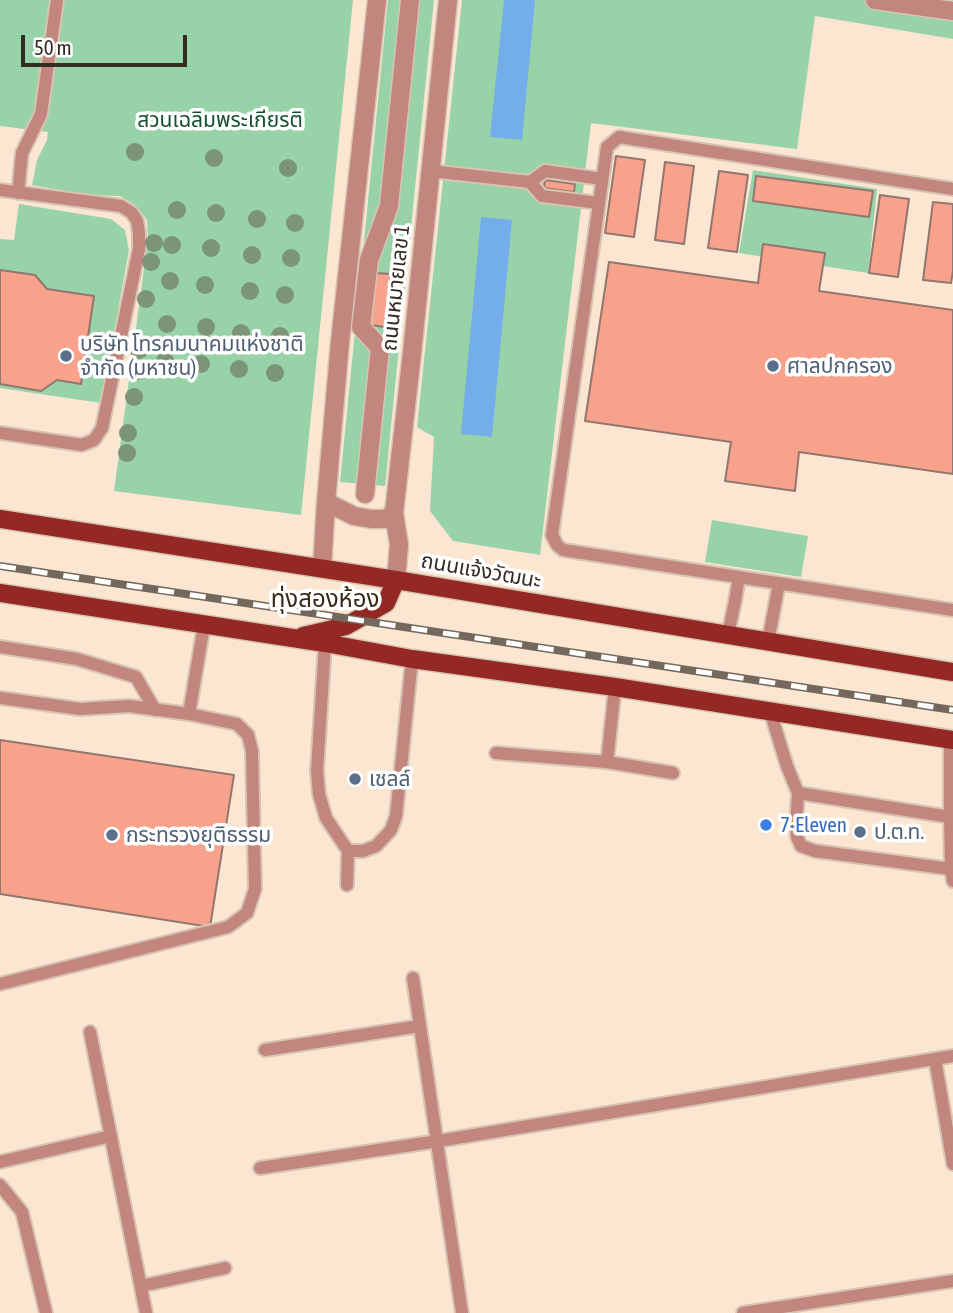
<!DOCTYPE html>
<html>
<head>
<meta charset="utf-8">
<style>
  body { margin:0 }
  #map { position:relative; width:953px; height:1313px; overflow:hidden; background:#fbe7d1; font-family:"Asap Condensed",sans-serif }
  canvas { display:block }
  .scale { position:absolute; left:21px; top:35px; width:166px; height:32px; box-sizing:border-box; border:4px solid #342c24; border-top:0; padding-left:9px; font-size:21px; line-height:24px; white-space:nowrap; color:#342c24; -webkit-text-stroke:5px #fff; paint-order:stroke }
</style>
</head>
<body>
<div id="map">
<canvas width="953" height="1313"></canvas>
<div class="scale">50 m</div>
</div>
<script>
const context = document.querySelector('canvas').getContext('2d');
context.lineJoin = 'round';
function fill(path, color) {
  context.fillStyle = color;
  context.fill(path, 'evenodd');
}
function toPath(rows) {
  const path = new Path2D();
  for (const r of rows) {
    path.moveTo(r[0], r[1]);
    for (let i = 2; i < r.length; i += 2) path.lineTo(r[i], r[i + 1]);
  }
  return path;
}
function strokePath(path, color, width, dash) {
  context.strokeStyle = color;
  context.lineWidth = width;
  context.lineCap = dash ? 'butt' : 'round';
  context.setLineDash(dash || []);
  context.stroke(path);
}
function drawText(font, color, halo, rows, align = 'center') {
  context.font = font + ' "Asap Condensed","Noto Sans Thai",sans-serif';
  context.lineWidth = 7;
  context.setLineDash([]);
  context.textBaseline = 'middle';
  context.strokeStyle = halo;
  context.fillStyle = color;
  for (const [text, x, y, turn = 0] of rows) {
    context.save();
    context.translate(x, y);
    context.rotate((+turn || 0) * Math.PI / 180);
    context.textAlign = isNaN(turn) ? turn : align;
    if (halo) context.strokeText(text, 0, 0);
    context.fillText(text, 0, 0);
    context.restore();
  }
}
const green = toPath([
  [0,0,353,0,301,515,114,491,148,239,147,220,135,205,120,196,89,195,32,185,37,160,47,140,48,132,0,126],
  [388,0,434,0,385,486,340,482],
  [462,0,953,0,953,39,815,16,797,149,591,123,540,555,453,541,430,511,434,437,417,427],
  [753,170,877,189,868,273,739,253],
  [19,204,111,219,125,230,129,250,101,403,0,388,0,239,14,240],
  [712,520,808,536,801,577,705,562]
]);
const water = toPath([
  [504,0,535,0,522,140,490,137],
  [481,217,512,220,492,437,461,434]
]);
const building = toPath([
  [616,156,645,160,634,237,605,233,616,156],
  [665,162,694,166,684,244,655,240,665,162],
  [719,171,748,175,737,252,708,248,719,171],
  [756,176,873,191,869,217,753,201,756,176],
  [545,180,575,184,574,192,544,188,545,180],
  [880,195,909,199,898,277,869,273,880,195],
  [933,202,953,204,953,271,951,283,923,280,933,202],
  [763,244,825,253,819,291,953,310,953,474,799,452,795,491,725,481,731,442,585,421,609,262,758,283,763,244],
  [0,270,35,275,47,289,94,296,81,384,57,380,41,391,0,384,0,270],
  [375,273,391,274,385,327,370,325,375,273],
  [0,740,234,775,210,927,0,894,0,740]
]);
const lane = toPath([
  [430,171,530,182,545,171,602,179],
  [530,182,542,196,599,203],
  [953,189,619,137,607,147,552,535,557,545,563,550,953,610],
  [0,190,121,206,132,213,137,221,139,233,139,249,102,428,94,440,82,445,0,433],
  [18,193,22,153,41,114,57,0],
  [728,635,735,601,739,577],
  [768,642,779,583],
  [325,643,317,771,319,794,326,818,348,851],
  [0,647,77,659,136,677,155,710],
  [615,687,607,762,673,773],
  [0,698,80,709,129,706,189,714,237,724,248,735,252,751,255,889,247,913,228,927,0,984],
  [770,711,787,766,798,793,796,825,797,837,801,846,815,851,951,869],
  [189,714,204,625],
  [950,740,950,817,951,869,953,881],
  [496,753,607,762],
  [798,793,950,817],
  [347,885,348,851,363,851,376,846,391,830,396,816,412,659],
  [413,978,462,1313],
  [90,1032,146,1313],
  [265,1050,420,1026],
  [935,1059,953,1164],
  [0,1162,111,1136],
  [260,1168,438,1141,953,1056],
  [0,1185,22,1212,46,1313],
  [141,1286,225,1268],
  [743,1313,953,1281]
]);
const street = toPath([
  [875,0,953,11],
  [365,494,380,348,361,327,369,260,389,206,410,0],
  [326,502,354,516,371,519,386,519,394,513],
  [322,568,326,502,340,342,377,0],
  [396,580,399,545,394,513,412,353,448,0]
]);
const primary = toPath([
  [0,519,396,580,953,672],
  [0,593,325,643,412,659,615,687,953,740],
  [303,636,346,626,386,603,396,580]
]);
const rail = toPath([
  [0,566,953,710]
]);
const trees = [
  [135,152],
  [214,158],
  [288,168],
  [177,210],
  [216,213],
  [257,219],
  [295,223],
  [154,243],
  [172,245],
  [211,248],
  [252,255],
  [291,258],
  [151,262],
  [170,281],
  [205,285],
  [250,291],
  [285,295],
  [146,299],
  [167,324],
  [206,327],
  [241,333],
  [280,336],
  [139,350],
  [165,361],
  [201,364],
  [239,369],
  [138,371],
  [275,373],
  [134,397],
  [128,433],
  [127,453]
];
const markers = [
  [66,356,7,"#5c6f8a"],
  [773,366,7,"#5c6f8a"],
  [355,779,7,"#5c6f8a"],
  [766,825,7,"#3f7fe0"],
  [860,832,7,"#5c6f8a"],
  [112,835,7,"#5c6f8a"]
];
const parkNames = [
  ["สวนเฉลิมพระเกียรติ",220,120]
];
const streetNames = [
  ["ถนนหมายเลข 1",396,288,-84],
  ["ถนนแจ้งวัฒนะ",481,571,10]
];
const serviceNames = [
  ["บริษัท โทรคมนาคมแห่งชาติ",80,344],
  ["จำกัด (มหาชน)",80,368],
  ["ศาลปกครอง",787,366],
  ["เชลล์",369,779],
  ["ป.ต.ท.",874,832],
  ["กระทรวงยุติธรรม",126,835]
];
const shopNames = [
  ["7-Eleven",780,825]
];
const quarterNames = [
  ["ทุ่งสองห้อง",325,599]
];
fill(green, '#98d2a9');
fill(water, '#73aeeb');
fill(building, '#f9a28b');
strokePath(building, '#92766f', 2);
strokePath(lane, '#d7c5b2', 16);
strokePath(street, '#d7c5b2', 21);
strokePath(primary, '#d7c5b2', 21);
strokePath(lane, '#c2867f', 12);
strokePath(street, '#c2867f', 18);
strokePath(primary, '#932825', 18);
strokePath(rail, '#73685b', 8);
strokePath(rail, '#fff', 5, [16]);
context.fillStyle = '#7c9477';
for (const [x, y] of trees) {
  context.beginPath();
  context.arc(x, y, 9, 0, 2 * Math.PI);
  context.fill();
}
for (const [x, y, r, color] of markers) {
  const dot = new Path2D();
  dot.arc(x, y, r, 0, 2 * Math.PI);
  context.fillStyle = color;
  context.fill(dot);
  strokePath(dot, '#fff', 2.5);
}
drawText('21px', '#15502e', '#fff', parkNames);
drawText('21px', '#342c24', '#fff', streetNames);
drawText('21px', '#4e5e75', '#fff', serviceNames, 'left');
drawText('21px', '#366cbe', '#fff', shopNames, 'left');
drawText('24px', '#382918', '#fff', quarterNames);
</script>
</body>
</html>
